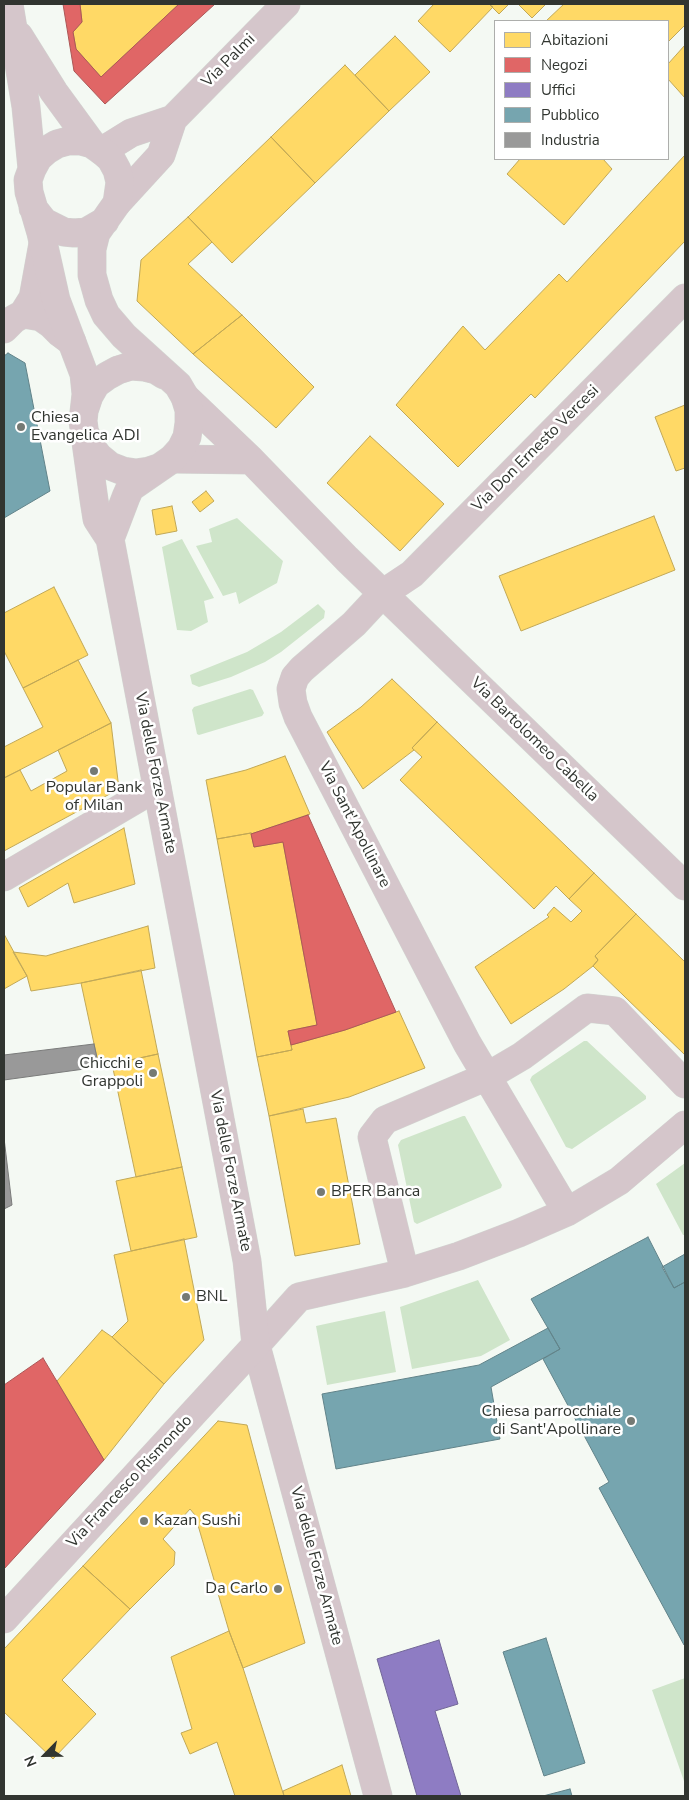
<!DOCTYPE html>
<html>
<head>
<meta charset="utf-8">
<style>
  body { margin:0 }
  #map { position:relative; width:689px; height:1800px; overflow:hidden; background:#f4f9f3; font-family:"Nunito Sans",sans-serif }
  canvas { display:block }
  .frame { position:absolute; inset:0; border:5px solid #313530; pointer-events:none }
  .legend { position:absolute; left:494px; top:20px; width:175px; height:140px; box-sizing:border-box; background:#fff; border:1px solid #adaeac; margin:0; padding:6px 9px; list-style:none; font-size:15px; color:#313530 }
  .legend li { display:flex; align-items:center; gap:10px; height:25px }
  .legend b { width:25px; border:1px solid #adaeac }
  .north { position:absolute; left:20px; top:1730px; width:50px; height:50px; -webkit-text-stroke:4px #fff; paint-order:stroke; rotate:247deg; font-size:14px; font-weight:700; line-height:20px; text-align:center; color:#313530 }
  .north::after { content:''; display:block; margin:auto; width:18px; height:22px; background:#313530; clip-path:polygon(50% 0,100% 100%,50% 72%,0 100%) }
</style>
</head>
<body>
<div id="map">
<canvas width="689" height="1800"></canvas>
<div class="frame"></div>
<ul class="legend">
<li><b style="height:14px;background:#ffd966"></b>Abitazioni</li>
<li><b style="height:14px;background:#e06666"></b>Negozi</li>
<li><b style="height:14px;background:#8e7cc3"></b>Uffici</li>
<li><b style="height:14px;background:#76a5af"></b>Pubblico</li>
<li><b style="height:14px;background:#999"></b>Industria</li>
</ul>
<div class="north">N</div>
</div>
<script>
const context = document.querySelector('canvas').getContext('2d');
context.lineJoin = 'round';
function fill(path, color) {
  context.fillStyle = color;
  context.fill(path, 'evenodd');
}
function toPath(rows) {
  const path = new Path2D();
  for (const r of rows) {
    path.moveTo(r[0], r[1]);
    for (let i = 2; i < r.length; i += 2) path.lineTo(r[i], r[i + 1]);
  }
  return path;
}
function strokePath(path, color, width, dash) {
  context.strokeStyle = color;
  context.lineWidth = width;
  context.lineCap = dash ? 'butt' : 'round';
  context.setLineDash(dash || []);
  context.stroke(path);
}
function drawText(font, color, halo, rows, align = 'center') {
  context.font = font + ' "Nunito Sans",sans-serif';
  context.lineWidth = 5;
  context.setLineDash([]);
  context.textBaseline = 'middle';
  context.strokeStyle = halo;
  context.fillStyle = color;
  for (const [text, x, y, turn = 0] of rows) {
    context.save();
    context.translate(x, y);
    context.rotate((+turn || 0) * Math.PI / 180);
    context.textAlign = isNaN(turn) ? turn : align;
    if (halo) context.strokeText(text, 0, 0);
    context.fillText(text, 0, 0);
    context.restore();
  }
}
const green = toPath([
  [237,518,283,561,277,583,239,604,236,592,223,596,196,546,212,542,209,529],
  [182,539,214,598,204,601,208,622,191,631,177,630,162,547],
  [318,604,325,611,324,618,281,652,265,662,231,677,199,687,192,684,190,675,247,652,281,632],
  [250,689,253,690,264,713,262,716,199,735,197,734,192,710,194,707],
  [584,1041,587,1041,646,1096,646,1099,572,1149,566,1147,530,1080,532,1076],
  [463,1116,465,1116,502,1185,501,1188,417,1224,414,1222,398,1145,401,1140],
  [685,1163,685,1235,683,1235,656,1184],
  [478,1280,510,1340,481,1356,412,1369,400,1307],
  [385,1311,396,1372,327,1385,316,1326],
  [685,1678,685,1784,652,1690]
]);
const homes = toPath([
  [80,4,179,4,101,77,76,49,73,32,82,22,80,4],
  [434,4,489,4,493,7,450,52,418,21,434,4],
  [489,4,509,4,499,14,489,4],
  [518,4,546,4,532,18,518,4],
  [564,4,685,4,685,25,668,42,668,21,546,21,564,4],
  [395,36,430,72,389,111,355,75,395,36],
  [685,45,685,98,668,79,668,64,685,45],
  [345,65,389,111,315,183,271,137,345,65],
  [271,137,315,183,232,263,188,217,271,137],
  [685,155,685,241,535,398,531,394,458,467,396,405,463,326,485,350,559,274,567,282,685,155],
  [520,159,603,159,612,169,564,225,507,174,520,159],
  [188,217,212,242,188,264,242,315,193,354,137,301,141,260,188,217],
  [242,315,314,387,276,428,193,354,242,315],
  [685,405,685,468,676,471,655,417,685,405],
  [370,436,444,504,400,551,327,483,370,436],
  [206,491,214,501,200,512,192,502,206,491],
  [172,506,177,531,156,535,152,510,172,506],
  [654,516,675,570,521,631,499,576,654,516],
  [54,587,88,655,23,688,4,651,4,613,54,587],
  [78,660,111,723,4,778,4,747,43,727,23,688,78,660],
  [392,679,437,722,412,748,414,750,363,789,327,732,361,707,392,679],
  [437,722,594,873,569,899,556,886,534,909,400,780,422,757,412,748,437,722],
  [111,723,119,789,4,851,4,778,20,770,31,791,67,771,58,750,111,723],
  [285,756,310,814,251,834,251,833,217,839,206,780,246,770,285,756],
  [124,828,135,884,74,903,68,883,28,907,19,888,124,828],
  [251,833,254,847,283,842,317,1025,288,1031,292,1050,257,1057,217,839,251,833],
  [594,873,636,914,595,956,598,960,593,966,564,989,511,1024,475,967,549,917,547,915,554,907,571,922,582,911,569,899,594,873],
  [636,914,685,962,685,1055,593,966,598,960,595,956,636,914],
  [148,926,155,968,81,983,31,991,27,976,13,952,46,956,148,926],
  [4,934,27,976,4,989,4,934],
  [141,970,158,1054,99,1067,81,983,141,970],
  [399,1011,425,1068,349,1097,269,1116,257,1057,292,1050,291,1045,345,1030,399,1011],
  [158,1054,182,1167,136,1177,112,1064,158,1054],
  [303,1109,306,1123,336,1118,360,1244,295,1256,269,1116,303,1109],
  [182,1167,197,1237,131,1251,116,1181,182,1167],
  [184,1239,204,1340,164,1384,112,1337,128,1321,114,1255,184,1239],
  [102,1330,112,1337,164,1384,104,1460,57,1381,102,1330],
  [218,1421,247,1425,305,1643,243,1668,229,1631,195,1515,190,1509,163,1539,175,1552,174,1565,130,1609,83,1566,218,1421],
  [83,1566,130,1609,62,1680,96,1714,53,1759,4,1712,4,1649,83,1566],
  [229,1631,243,1668,284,1796,235,1796,217,1742,190,1754,181,1733,192,1729,171,1657,229,1631],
  [342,1765,351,1796,284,1796,283,1791,342,1765]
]);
const shops = toPath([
  [63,4,80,4,82,22,73,32,76,49,101,77,179,4,215,4,105,104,74,71,63,4],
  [308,815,396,1012,345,1030,291,1045,288,1031,317,1025,283,842,254,847,251,834,308,815],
  [43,1358,104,1460,4,1569,4,1385,43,1358]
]);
const offices = toPath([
  [439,1640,458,1704,435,1711,461,1796,417,1796,377,1659,439,1640]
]);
const public = toPath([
  [8,353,25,363,50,491,4,518,4,356,8,353],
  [648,1237,674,1288,685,1282,685,1644,684,1645,599,1488,609,1482,543,1359,560,1349,531,1299,648,1237],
  [685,1254,685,1282,674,1288,662,1267,685,1254],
  [548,1328,560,1349,491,1387,500,1439,336,1469,322,1394,479,1365,548,1328],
  [546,1638,585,1763,544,1776,503,1652,546,1638],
  [570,1789,572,1796,543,1796,570,1789]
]);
const industry = toPath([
  [94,1044,99,1067,4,1080,4,1055,94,1044],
  [4,1138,12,1205,4,1209,4,1138]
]);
const minor = toPath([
  [102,151,131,133,173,119],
  [117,203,161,155,173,119,286,4],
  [23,314,41,317,51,324,60,333,72,342],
  [4,329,14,319,23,314,33,298,43,243],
  [185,397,251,460,347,559,685,886],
  [172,459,251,460],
  [4,877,157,787],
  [567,1212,467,1043,298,717,293,703,291,689,295,677,302,669,354,624,382,594,412,574,685,298],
  [405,1273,372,1137,385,1120,488,1076,522,1056,587,1008,615,1011,685,1084],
  [378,1796,256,1345,299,1297,405,1273,459,1256,519,1233,567,1212,619,1181,685,1125]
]);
const tertiary = toPath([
  [9,4,26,107,32,169],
  [19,36,54,92,92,144],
  [33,208,44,222,64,232,74,233,86,232,105,221],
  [85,408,89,396,96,384,107,376,118,370,131,366,144,367,156,370,164,375],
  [86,435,91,447,99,457,110,466,123,471,136,473,149,471,158,468],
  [4,1619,256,1345,247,1261,110,539,97,519,94,500,83,421,86,394,84,374,56,300,41,233,29,192,28,180,32,169,38,158,47,150,57,144,68,141,81,141,92,144,102,151,111,159,117,170,120,182,117,203,96,233,92,249,92,275,99,300,106,315,124,336,178,385,185,397,189,410,189,423,187,437,181,449,172,459,130,488,126,497,110,539]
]);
const markers = [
  [21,427,5,"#757a74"],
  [94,771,5,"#757a74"],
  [153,1073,5,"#757a74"],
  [321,1192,5,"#757a74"],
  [186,1297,5,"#757a74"],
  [631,1421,5,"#757a74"],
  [144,1521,5,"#757a74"],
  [278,1589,5,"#757a74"]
];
const streetNames = [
  ["Via Palmi",229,61,-45],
  ["Via Don Ernesto Vercesi",536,449,-45],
  ["Via Bartolomeo Cabella",534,740,44],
  ["Via delle Forze Armate",155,773,79],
  ["Via Sant'Apollinare",354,825,63],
  ["Via delle Forze Armate",230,1171,79],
  ["Via Francesco Rismondo",130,1482,-47],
  ["Via delle Forze Armate",316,1566,75]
];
const poiNames = [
  ["Chiesa",31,418],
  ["Evangelica ADI",31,436],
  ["Popular Bank",94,788,"center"],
  ["of Milan",94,806,"center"],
  ["Chicchi e",143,1064,"right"],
  ["Grappoli",143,1082,"right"],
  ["BPER Banca",331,1192],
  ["BNL",196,1297],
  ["Chiesa parrocchiale",621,1412,"right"],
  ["di Sant'Apollinare",621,1430,"right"],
  ["Kazan Sushi",154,1521],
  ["Da Carlo",268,1589,"right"]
];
fill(green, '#cfe5ca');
fill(homes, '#ffd966');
strokePath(homes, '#c1a856', 1);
fill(shops, '#e06666');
strokePath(shops, '#ac5756', 1);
fill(offices, '#8e7cc3');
strokePath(offices, '#726797', 1);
fill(public, '#76a5af');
strokePath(public, '#618389', 1);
fill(industry, '#999');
strokePath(industry, '#7a7b7a', 1);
strokePath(minor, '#d2d5d1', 29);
strokePath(tertiary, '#d2d5d1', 29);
strokePath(minor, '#d5c6cb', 28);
strokePath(tertiary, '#d5c6cb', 28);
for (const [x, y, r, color] of markers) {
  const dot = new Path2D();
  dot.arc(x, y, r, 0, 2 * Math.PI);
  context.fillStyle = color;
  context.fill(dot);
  strokePath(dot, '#fff', 2);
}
drawText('16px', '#313530', '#fff', streetNames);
drawText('16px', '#313530', '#fff', poiNames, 'left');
</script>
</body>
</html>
